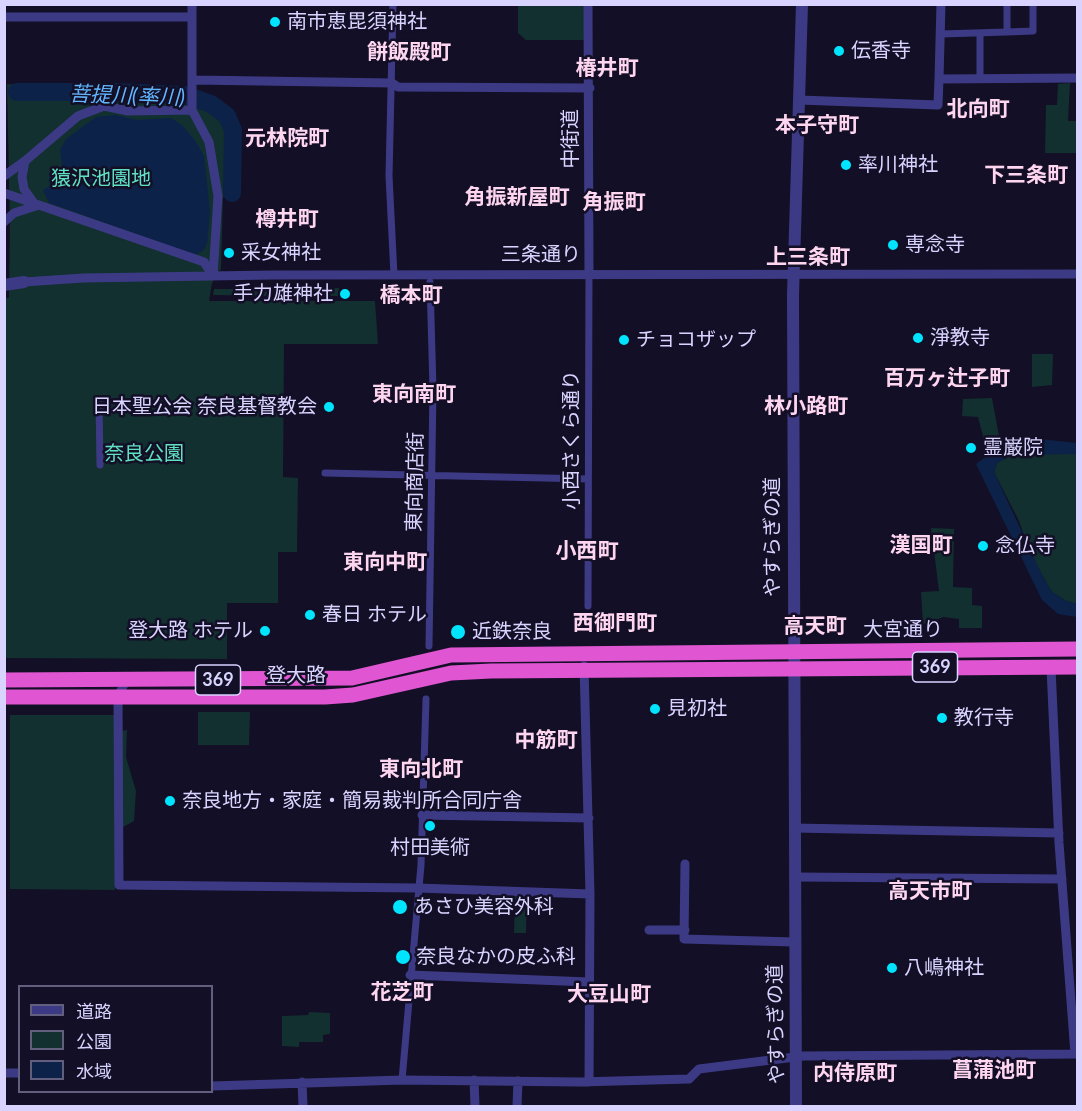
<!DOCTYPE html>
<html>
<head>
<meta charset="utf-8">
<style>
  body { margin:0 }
  #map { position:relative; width:1082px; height:1111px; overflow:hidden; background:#130f26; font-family:Lato,"Noto Sans JP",sans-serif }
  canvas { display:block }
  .frame { position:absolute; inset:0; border:6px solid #d9d4ff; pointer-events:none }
  .legend { position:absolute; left:18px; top:985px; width:195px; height:108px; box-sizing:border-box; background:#130f26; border:2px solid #625e7d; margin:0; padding:8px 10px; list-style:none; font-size:18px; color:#d9d4ff }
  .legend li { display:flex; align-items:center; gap:12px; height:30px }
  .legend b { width:30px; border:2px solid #625e7d }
</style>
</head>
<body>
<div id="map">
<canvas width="1082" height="1111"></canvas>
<div class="frame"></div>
<ul class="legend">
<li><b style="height:8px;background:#3d3a85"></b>道路</li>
<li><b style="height:16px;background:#12302f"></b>公園</li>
<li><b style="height:16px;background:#0c2248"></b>水域</li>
</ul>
</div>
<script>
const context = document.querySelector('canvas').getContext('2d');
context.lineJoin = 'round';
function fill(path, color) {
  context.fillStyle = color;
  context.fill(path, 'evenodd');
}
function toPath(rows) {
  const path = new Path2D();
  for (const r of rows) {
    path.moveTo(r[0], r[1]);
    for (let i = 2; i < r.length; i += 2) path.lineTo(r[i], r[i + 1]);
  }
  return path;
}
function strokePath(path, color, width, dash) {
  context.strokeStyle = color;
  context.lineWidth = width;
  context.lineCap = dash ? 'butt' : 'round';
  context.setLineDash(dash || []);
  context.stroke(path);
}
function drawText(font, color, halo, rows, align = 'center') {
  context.font = font + ' Lato,"Noto Sans JP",sans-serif';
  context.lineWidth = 5;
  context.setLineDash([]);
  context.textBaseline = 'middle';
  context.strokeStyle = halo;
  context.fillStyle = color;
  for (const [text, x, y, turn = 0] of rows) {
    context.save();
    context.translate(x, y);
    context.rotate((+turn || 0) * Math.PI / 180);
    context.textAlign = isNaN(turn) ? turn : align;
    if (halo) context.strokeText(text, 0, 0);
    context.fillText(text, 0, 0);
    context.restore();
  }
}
const green = toPath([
  [518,5,584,5,584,40,526,40,518,33],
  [1070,83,1068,121,1077,121,1077,153,1045,153,1046,105,1057,105,1058,84],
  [7,84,189,92,215,103,224,110,235,132,234,198,223,197,221,269,212,283,209,301,375,301,378,344,284,344,283,477,298,478,297,552,278,552,278,603,227,603,227,659,5,658,4,298,9,298,10,225],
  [339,288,338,296,280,296,281,289],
  [269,289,269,296,213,295,214,289],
  [1032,354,1053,354,1052,385,1032,387],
  [992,398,1001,447,983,456,983,436,978,417,962,416,963,399],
  [1030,452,1077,454,1077,604,1066,601,1052,592,1032,558,1019,521,994,472,997,463,1011,455],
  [931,528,954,529,953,587,972,588,972,605,982,606,982,628,959,628,959,619,944,617,923,624,921,592,939,591],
  [198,712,250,712,249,745,198,745],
  [10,715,114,715,114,732,127,730,126,757,136,791,134,821,123,827,115,890,10,889],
  [515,895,527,895,526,933,514,933],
  [309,1012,330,1013,330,1034,323,1035,323,1042,299,1042,299,1047,282,1046,282,1016,308,1015]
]);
const water = toPath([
  [116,115,136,120,171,118,182,125,195,140,204,156,210,211,207,244,203,251,195,255,49,203,43,190,50,186,49,176,62,168,60,150,66,139,96,117],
  [1040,439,1077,443,1077,454,1011,455,997,463,994,472,1043,577,1052,592,1066,601,1077,604,1077,617,1058,614,1042,600,976,464,984,458]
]);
const river = toPath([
  [17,92,117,92,185,95,211,104,227,116,233,130,232,193]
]);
const pedestrian = toPath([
  [393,4,389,176,394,275],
  [1007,32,1033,31,1033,4],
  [941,34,1007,32,1007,4],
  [980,34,980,79],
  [99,399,100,465],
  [325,473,588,479],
  [588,606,589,274],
  [429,646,433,389,430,282],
  [402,1080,421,865,426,699]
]);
const minor = toPath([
  [192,4,192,110,209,142,218,196,213,276],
  [588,4,589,274],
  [4,17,192,17],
  [939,79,941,4],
  [193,80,392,83,398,87,590,88],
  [799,100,938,105,939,79,1078,78],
  [4,176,25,161],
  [4,193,204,262,213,276],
  [4,222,14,213,36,206,24,189,22,177,25,161,78,116,104,106,128,111,192,110],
  [24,282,83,278,272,275,1078,274],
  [1051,668,1059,843,1075,1054],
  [126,681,118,696,119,885,418,888,590,894,584,666],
  [422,815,589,818],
  [794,828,1059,833],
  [685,864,684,939,795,942],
  [795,877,1062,879],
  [649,930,685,930],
  [410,975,589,982],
  [4,1073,20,1073],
  [474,1080,475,1106],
  [302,1082,303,1106],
  [589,1082,590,894],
  [212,1086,402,1080,579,1082,689,1079,699,1069,803,1056,1078,1054],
  [517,1106,518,1081]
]);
const tertiary = toPath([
  [4,285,24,282],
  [796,1106,793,295,802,4]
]);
const trunk = toPath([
  [4,680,352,678,451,655,1078,649],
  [4,697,325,697,353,695,451,673,491,671,1078,667]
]);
const markers = [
  [275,22,6,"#00e5ff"],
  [839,51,6,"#00e5ff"],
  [846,165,6,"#00e5ff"],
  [893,245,6,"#00e5ff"],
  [229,253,6,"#00e5ff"],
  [345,294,6,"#00e5ff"],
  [918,338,6,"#00e5ff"],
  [624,340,6,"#00e5ff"],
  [329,407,6,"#00e5ff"],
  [971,448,6,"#00e5ff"],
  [983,546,6,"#00e5ff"],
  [310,615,6,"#00e5ff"],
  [265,631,6,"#00e5ff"],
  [458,632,8,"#00e5ff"],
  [655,709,6,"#00e5ff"],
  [942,718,6,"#00e5ff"],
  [170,801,6,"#00e5ff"],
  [430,826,6,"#00e5ff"],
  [400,907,8,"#00e5ff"],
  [403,957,8,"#00e5ff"],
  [892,968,6,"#00e5ff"]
];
const shields = [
  [935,667,45],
  [218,680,45]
];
const shieldNames = [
  ["369",935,667],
  ["369",218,680]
];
const poiNames = [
  ["南市恵毘須神社",287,22],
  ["伝香寺",851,51],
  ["率川神社",858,165],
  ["専念寺",905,245],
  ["采女神社",241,253],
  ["手力雄神社",333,294,"right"],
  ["淨教寺",930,338],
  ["チョコザップ",636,340],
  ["日本聖公会 奈良基督教会",317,407,"right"],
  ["霊巌院",983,448],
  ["念仏寺",995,546],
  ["春日 ホテル",322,615],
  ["登大路 ホテル",253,631,"right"],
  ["近鉄奈良",472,632],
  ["見初社",667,709],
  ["教行寺",954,718],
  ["奈良地方・家庭・簡易裁判所合同庁舎",182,801],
  ["村田美術",430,848,"center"],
  ["あさひ美容外科",414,907],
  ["奈良なかの皮ふ科",416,957],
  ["八嶋神社",904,968]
];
const streetNames = [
  ["中街道",571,139,-90],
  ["三条通り",541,255],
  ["小西さくら通り",572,440,-90],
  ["東向商店街",415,482,-89],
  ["やすらぎの道",773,537,-90],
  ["大宮通り",903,630],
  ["登大路",296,676],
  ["やすらぎの道",776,1024,-91]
];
const parkNames = [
  ["猿沢池園地",101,179],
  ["奈良公園",144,454]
];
const neighbourhoodNames = [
  ["餅飯殿町",409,52],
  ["椿井町",607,68],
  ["北向町",978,109],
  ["本子守町",817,125],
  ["元林院町",287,138],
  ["下三条町",1026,175],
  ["角振新屋町",517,197],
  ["角振町",614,202],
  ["樽井町",287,219],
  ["上三条町",808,257],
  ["橋本町",411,295],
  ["百万ヶ辻子町",947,378],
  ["東向南町",414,394],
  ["林小路町",806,406],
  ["漢国町",921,545],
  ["小西町",587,551],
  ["東向中町",385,562],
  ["西御門町",615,623],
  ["高天町",815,626],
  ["中筋町",546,740],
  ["東向北町",421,769],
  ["高天市町",930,891],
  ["花芝町",402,992],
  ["大豆山町",609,994],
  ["菖蒲池町",994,1070],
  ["内侍原町",855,1073]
];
const waterNames = [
  ["菩提川(率川)",127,96,2]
];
fill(green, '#12302f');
fill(water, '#0c2248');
strokePath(river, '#0c2248', 18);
strokePath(pedestrian, '#3d3a85', 7);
strokePath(minor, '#3d3a85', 9);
strokePath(tertiary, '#3d3a85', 12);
strokePath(trunk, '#e055d1', 15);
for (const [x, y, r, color] of markers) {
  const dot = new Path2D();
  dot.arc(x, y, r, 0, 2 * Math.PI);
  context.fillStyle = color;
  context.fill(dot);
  strokePath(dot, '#130f26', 2);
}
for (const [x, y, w] of shields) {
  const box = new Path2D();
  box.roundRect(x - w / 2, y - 15, w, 30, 4.5);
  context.fillStyle = '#130f26';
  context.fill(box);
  strokePath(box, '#d9d4ff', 1.5);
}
drawText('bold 18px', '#d9d4ff', null, shieldNames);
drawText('20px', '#d9d4ff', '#130f26', poiNames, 'left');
drawText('20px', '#d9d4ff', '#130f26', streetNames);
drawText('20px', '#5fe0c0', '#130f26', parkNames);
drawText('bold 21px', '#ffd6f0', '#130f26', neighbourhoodNames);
drawText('italic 21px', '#62b6ff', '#130f26', waterNames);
</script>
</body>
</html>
